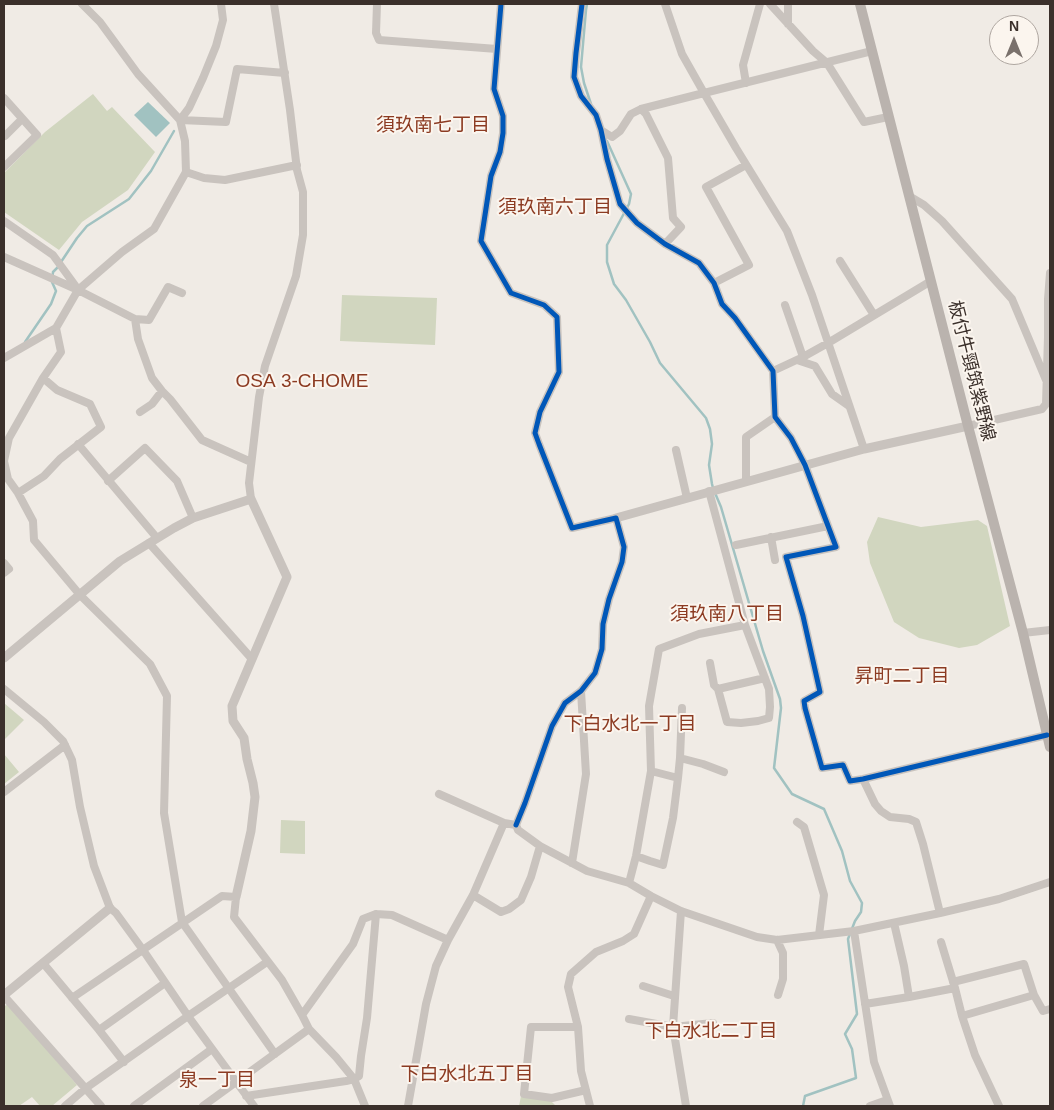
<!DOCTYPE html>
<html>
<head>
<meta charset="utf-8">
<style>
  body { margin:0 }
  #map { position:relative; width:1054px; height:1110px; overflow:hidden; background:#f0ebe5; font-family:Helvetica,sans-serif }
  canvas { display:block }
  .frame { position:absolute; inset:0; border:5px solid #3b302b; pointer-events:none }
  .north { position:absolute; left:989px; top:15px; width:50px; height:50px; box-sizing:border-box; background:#fbf5ee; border:1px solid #aea6a0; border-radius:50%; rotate:0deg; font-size:14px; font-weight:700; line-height:20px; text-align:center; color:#3b302b }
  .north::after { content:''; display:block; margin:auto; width:18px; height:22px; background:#7a716c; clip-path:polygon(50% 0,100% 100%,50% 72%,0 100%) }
</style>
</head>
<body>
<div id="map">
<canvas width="1054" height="1110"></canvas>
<div class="frame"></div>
<div class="north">N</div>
</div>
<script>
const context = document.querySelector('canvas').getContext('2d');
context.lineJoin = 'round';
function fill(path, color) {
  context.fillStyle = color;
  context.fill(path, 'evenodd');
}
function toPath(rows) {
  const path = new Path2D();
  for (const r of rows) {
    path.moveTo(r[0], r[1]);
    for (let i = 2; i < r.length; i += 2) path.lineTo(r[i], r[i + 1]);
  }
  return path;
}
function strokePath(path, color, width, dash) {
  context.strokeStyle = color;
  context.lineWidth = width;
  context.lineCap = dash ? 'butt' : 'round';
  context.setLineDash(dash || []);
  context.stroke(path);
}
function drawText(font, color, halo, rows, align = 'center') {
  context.font = font + ' Helvetica,"Noto Sans JP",sans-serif';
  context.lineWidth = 4;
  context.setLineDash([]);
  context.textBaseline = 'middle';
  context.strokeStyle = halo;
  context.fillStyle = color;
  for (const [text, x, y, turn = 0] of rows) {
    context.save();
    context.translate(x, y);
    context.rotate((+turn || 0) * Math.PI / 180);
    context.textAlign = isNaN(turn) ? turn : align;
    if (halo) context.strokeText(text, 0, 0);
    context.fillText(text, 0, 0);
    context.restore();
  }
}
const green = toPath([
  [93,94,107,111,112,107,155,152,128,190,82,222,59,250,4,212,4,173,45,132],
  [342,295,437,298,435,345,340,341],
  [878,517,921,527,978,520,987,526,1010,626,977,645,959,648,919,638,894,622,870,563,867,542],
  [4,703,24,720,4,740],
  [4,754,19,772,4,784],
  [281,820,305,821,305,854,280,853],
  [6,1005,10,1006,77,1085,52,1106,40,1106,32,1097,19,1106,4,1106,4,1007],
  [521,1096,551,1101,556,1106,519,1106]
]);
const water = toPath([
  [148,102,170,123,156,137,134,115]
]);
const stream = toPath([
  [587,4,586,10,581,67,584,83,591,104],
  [607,141,631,194,629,204,607,245,607,262,614,284,626,300,650,342,660,363,706,418,710,429,712,444,709,465,712,484,713,488],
  [61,262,77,238,87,226,129,199,151,171,174,131],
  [25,342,51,304,56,291,52,282,53,272,58,267],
  [715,493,721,507,763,651,780,699,781,708,774,768,792,794,824,809,842,851,850,881,862,903,861,912,855,921,848,939,857,1014,845,1034,852,1049,856,1078,805,1096,803,1106]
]);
const minor = toPath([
  [377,4,376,33,379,40,497,49],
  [501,4,494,89,503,116,503,133,500,152,491,176,481,241,511,293,544,305,557,317,559,372,540,412,535,433,539,444,572,528,616,518,624,547,622,562,609,599,603,624,602,649,595,673,581,691,565,703,552,726,525,803,516,825],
  [582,4,576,53,574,77,581,96,596,115,601,130,607,159,620,204,637,223,665,244,699,263,714,283,722,304,735,318,773,371,775,417,791,438,805,465,836,547,786,557,803,616,820,692,804,701,805,708,822,768,843,765,850,781,863,779,1047,735],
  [665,4,682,54,704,93,872,51],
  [770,4,813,51,827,63,864,122,888,117],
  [788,4,788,24],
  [746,83,743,65,760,4],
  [4,98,37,135,4,167],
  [641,109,646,114,668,158,673,218,681,227,665,244],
  [180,120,226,122,237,69,285,73],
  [180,120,189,108,203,78,216,46,223,20,221,4],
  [601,130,612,137,620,131,631,114,641,109,704,93,736,148,787,231,812,295,864,449],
  [4,135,5,136,22,119],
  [186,172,204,178,225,180,297,165],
  [909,196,924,205,942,221,1012,299,1046,380],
  [4,221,53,255,77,288],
  [4,257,78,290,135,319,149,320,168,287,182,293],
  [840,261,874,315],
  [714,283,749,265,706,187,746,165],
  [785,305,803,357],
  [135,319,138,339,152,378,162,391,170,399,202,440,251,462],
  [56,328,61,352,43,378,9,438,4,461,8,479,18,493,33,521,34,540,80,595,150,664,167,696,164,813,182,922,275,1054],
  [4,358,56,328,78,290,122,252,154,229,186,172,185,141,180,120,138,74,100,22,82,4],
  [797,360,815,366,832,394,849,406],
  [773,371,803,357,828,343,931,281],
  [140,412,152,404,162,391],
  [968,426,1042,409,1046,404,1048,337,1048,299,1050,273],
  [78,444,157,538],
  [676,450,687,498],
  [108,481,145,448,177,481,193,518],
  [746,481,746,437,775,417],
  [18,493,44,476,60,459,101,427,90,404,57,390,43,378],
  [251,499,249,483,259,397,265,366,296,276,303,235,303,192,297,170,290,110,274,4],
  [771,537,775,560],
  [149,543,252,659],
  [736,545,828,526],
  [4,563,9,569,4,573],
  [1023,633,1050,630],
  [710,663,714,685,718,689,727,722,741,723,758,721,769,718,770,707,769,689,745,625],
  [4,689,44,722,63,741,72,760,80,807,94,866,110,908,116,913,143,950,188,1016,254,1106],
  [718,689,765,678],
  [680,758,703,764,724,772],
  [651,771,649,706,659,649,699,634,745,625,709,491],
  [678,778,680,758,682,708],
  [863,779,875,804,881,811,890,817,909,819,916,822,923,844,940,913],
  [4,792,65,745],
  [439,794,504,823,516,825,518,830,540,846,587,871,629,883,651,896,681,911,757,937,777,940,854,931,940,913,999,899,1050,882],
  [797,822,804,827,824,895,819,935],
  [572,863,586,774,581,691],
  [629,883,636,856,651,771,678,778,673,818,663,865,650,861,636,856],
  [473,895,501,912,509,909,521,900,531,877,540,846],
  [681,911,673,1027,686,1106],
  [894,923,904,966,909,997],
  [854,931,874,1062,890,1106],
  [777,940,783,953,783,979,778,995],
  [43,963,99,1030,124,1062],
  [953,982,1024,964,1034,995],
  [643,986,674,996],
  [955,988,962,1016,975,1055,999,1106],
  [4,996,101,1106],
  [72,998,222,896,236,897,234,917,282,980,302,1015,353,944,363,919,376,914,392,915,448,940],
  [865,1004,909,997,955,988,941,942],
  [302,1015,309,1029,336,1057,354,1079,365,1106],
  [962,1016,1034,995,1043,1011,1050,1009],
  [629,1019,673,1027,713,1023],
  [578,1027,531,1027,524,1094,552,1098,586,1090],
  [99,1030,165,983],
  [246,1096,346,1081,354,1079,359,1076,361,1056,367,1018,376,914],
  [65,1106,86,1088,188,1016,267,962],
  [134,1106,212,1049],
  [203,1106,309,1029],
  [408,1106,426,1004,436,966,448,940,473,895,504,823],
  [590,1106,581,1071,578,1027,568,987,571,974,596,952,623,941,634,934,651,896],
  [870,1106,887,1100]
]);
const tertiary = toPath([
  [616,518,864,449,968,426],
  [4,658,120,561,174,528,193,518,251,499,287,577,232,706,233,721,244,738,247,759,253,783,255,797,251,831,236,897],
  [4,995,110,908]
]);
const secondary = toPath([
  [860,4,968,426,1023,633,1050,747]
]);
const cycleway = toPath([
  [501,4,494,89,503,116,503,133,500,152,491,176,481,241,511,293,544,305,557,317,559,372,540,412,535,433,539,444,572,528,616,518,624,547,622,562,609,599,603,624,602,649,595,673,581,691,565,703,552,726,525,803,516,825],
  [582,4,576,53,574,77,581,96,596,115,601,130,607,159,620,204,637,223,665,244,699,263,714,283,722,304,735,318,773,371,775,417,791,438,805,465,836,547,786,557,803,616,820,692,804,701,805,708,822,768,843,765,850,781,863,779,1047,735]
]);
const streetNames = [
  ["板付牛頸筑紫野線",971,371,76]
];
const neighbourhoodNames = [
  ["須玖南七丁目",433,126],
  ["須玖南六丁目",555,208],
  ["OSA 3-CHOME",302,382],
  ["須玖南八丁目",727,615],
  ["昇町二丁目",902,677],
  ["下白水北一丁目",630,725],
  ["下白水北二丁目",711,1032],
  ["下白水北五丁目",467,1075],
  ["泉一丁目",217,1081]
];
fill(green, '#d1d6bf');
fill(water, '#a1c2c1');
strokePath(stream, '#a1c2c1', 2.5);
strokePath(minor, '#c9c3be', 8);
strokePath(tertiary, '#c9c3be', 9);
strokePath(secondary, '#bab3ae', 10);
strokePath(cycleway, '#0057b8', 5);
drawText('18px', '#3b302b', '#fbf5ee', streetNames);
drawText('19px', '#8c3b22', '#fbf5ee', neighbourhoodNames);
</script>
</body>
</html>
